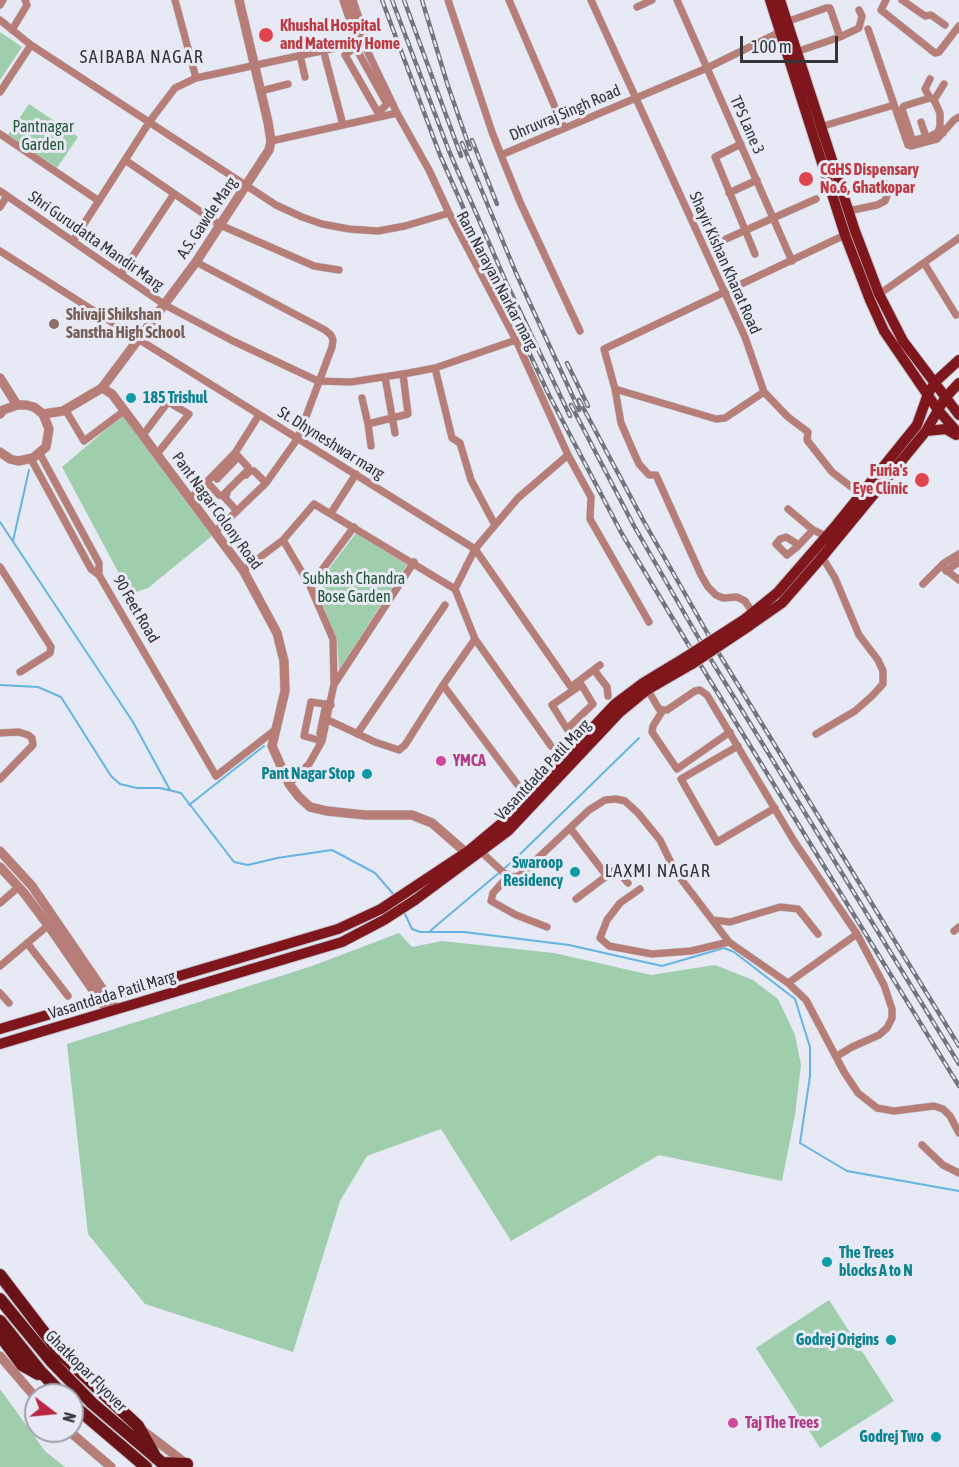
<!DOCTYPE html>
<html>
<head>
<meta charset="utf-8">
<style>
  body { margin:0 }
  #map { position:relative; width:959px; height:1467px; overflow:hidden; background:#e7e9f4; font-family:"Asap Condensed",sans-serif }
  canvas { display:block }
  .north { position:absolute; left:24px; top:1383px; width:60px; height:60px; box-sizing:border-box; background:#e7e9f4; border:2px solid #9fa1a9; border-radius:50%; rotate:106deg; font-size:16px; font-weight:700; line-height:24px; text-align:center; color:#343539 }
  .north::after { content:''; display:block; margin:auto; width:21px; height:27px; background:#b82640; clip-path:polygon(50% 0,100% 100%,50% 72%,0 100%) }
  .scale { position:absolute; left:740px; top:36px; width:98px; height:27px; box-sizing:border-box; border:3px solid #343539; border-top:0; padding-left:8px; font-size:18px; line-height:21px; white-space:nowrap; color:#343539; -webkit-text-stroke:4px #e7e9f4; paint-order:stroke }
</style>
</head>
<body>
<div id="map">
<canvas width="959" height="1467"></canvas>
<div class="north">N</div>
<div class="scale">100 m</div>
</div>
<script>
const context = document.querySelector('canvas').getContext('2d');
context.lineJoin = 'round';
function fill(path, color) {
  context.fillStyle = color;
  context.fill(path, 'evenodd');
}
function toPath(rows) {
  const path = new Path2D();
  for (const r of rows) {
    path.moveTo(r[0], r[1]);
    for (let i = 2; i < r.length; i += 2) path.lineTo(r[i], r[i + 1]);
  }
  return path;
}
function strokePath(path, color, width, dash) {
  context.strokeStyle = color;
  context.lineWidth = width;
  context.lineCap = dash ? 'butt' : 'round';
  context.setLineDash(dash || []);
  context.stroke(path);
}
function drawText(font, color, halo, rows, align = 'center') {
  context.font = font + ' "Asap Condensed",sans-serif';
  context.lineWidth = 6;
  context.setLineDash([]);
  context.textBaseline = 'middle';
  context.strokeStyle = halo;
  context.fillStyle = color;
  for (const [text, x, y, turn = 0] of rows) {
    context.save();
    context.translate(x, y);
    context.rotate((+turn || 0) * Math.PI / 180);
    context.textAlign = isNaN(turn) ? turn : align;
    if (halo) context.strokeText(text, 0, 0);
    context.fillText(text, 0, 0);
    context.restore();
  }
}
const green = toPath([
  [0,32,22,47,0,80],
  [29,104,78,137,57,168,8,135],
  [123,415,212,536,148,588,130,594,62,467],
  [356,533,408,563,339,670,337,640,315,587],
  [399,933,412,947,442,941,554,953,651,975,715,965,753,980,778,999,795,1035,801,1065,795,1115,782,1181,659,1155,511,1241,441,1129,367,1156,340,1201,293,1352,145,1304,88,1234,67,1044,312,966],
  [829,1300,894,1401,820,1448,756,1348],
  [0,1389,45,1451,65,1467,0,1467]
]);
const stream = toPath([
  [0,522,133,722,170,790],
  [13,541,29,470],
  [0,685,38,687,61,697,111,776,120,784,137,788,160,788,181,793,234,862,248,865,277,858,332,850,375,873,395,896],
  [189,805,264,746],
  [404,912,412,929,420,932,464,932,569,945,662,966,724,948,734,952,795,999,810,1047,810,1076,800,1143,847,1171,959,1191],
  [430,931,513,861,639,738]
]);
const minor = toPath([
  [175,0,196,78],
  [448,0,492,132,501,155,707,68,782,31],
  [509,0,564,128],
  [591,0,745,337,764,392,788,417,808,432,807,440,832,472,863,496],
  [677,0,792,261],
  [886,0,881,10,935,53,939,52,959,26],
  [902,0,925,16,931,15,945,25],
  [0,5,3,0],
  [637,7,652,0],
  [0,20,31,45,276,205,302,217,322,224,349,229,378,231,405,226,449,213],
  [786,22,826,8,830,8,840,37,796,52],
  [868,29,908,145,911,146,937,139,954,120,959,117],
  [12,30,27,5,25,0],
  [840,37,859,28,862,16,859,10],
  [354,48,357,50,387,104,379,112,377,111,345,55,354,48],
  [323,49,343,125],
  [300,55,305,77],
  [930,79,925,89,930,98],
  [261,91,288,84],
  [0,92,31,45],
  [934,100,944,84],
  [921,122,926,137],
  [940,126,938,132,931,136,915,140,912,139,902,109,904,106,930,98,934,100,940,113,940,126,943,133],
  [820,127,894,105],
  [0,134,99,201],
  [271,141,397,113],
  [741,144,715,157,755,254],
  [501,155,520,202,580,331],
  [125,160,220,225,314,266,339,270],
  [0,191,165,305,233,341,318,381,351,382,409,373,435,368,516,340],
  [729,193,757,180],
  [0,207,7,196],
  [848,211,877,205,885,201,887,196,886,184],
  [726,239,816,199],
  [73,241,150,121,175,88,196,78,363,42,397,113,429,170,449,213,516,340,568,455,591,497,590,519,649,622],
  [0,251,138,339,475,549,571,687,600,665],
  [196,262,325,330,331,335,333,340,332,347,298,438,266,483,215,532],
  [924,263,956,315],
  [121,274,174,194],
  [878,295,959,238],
  [435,368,452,438,460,443,471,480,495,525],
  [385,377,395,433],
  [615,389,716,419,725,418,764,392],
  [362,398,368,424],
  [65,409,84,441,124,411],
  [143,435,168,402,189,414,157,454],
  [371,446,368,424,408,414,403,374],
  [40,454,99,563,99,575,216,776,275,730],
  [31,459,91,569,99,575],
  [246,475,250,471,254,471,266,483],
  [217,479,238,457],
  [207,482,219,495,222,496,248,470,248,467,235,453],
  [227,493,225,498,237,511],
  [191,498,235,453,259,415],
  [788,509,813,530,826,536],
  [331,513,356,474],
  [283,540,310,586,333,639,334,684,322,741,309,764,289,784],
  [799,545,786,537,780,539,776,544,787,555,797,547,813,530],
  [941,566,959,580],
  [0,567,51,647,50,653,20,672],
  [243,570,283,540,314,504,455,589,475,639,551,746],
  [946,571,959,562],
  [923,584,944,563,959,554],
  [310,586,354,527],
  [455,589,475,549,518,498,568,455],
  [753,613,745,601,737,597,723,598,716,595,708,587,701,575,656,475,649,475,639,464,634,453,621,423,615,389,604,349,847,234],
  [594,670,607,687,608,696],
  [335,683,414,562],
  [443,685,517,784],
  [578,687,552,705,567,729,593,704,579,681],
  [646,687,659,709,663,710,667,710,695,691,700,690,707,695,794,841,857,934,884,985,892,1009,892,1018,887,1028,879,1035,852,1047,837,1056],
  [663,710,653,726,652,732,677,769,730,732],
  [328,720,375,742,399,750,405,745,443,685,475,639],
  [0,733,19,732,28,735,32,738,33,745,0,779],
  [320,733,326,704],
  [357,734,445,605],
  [816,734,855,711,872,696,883,684,883,671,878,660,859,635,835,578,821,555],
  [322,741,304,736,311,702,331,705],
  [738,746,681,779,717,842,775,808],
  [570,828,606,875],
  [478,849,504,873,512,877,519,876,589,810,605,800,616,799,625,801,638,813,660,840,675,871,729,942,788,983,806,1000,844,1072,858,1093,877,1108,894,1111,934,1106,943,1109,950,1116,959,1133],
  [539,857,546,865],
  [509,875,493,893,491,901,516,915,547,927],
  [640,889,620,903,607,920,600,938,609,946,652,954,691,951,729,942],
  [576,899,616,869,628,883],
  [0,903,14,891],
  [713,920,730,922,780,907,798,909,818,934],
  [954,931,959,927],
  [27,943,68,996],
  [0,966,51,923],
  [788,983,857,934],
  [0,993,9,1003],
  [922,1145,943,1165,959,1173]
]);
const tertiary = toPath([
  [344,0,356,36,363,42],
  [352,0,363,34,363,42],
  [0,378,17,405],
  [102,388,112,394,243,570,277,633,284,661,285,691,272,746,289,784,299,797,310,807,327,811,365,815,412,815,432,823,471,857],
  [0,414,3,410,17,405,26,405,34,407,43,414,49,429,46,447,33,458,18,461,10,459,0,452],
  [43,414,63,411,102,388,196,262,269,150,271,141,268,122,239,0],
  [0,851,32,886,116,1009],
  [0,867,24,893,48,925,108,1012],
  [0,1356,36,1398],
  [142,1430,188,1465],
  [69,1431,111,1467]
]);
const primary = toPath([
  [770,0,845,235,870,300,884,331,938,410,959,434],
  [780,0,855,231,879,294,903,341,959,415],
  [926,431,946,429,956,435],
  [745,619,777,593,837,524,917,425,928,394,935,382,959,360],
  [749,626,782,603,823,556,926,431,945,398,959,383],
  [0,1029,338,929,381,909,467,852,509,817,615,704,643,683,686,657],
  [0,1044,342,942,384,920,415,900,508,831,619,713,647,690,692,664]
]);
const trunk = toPath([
  [0,1275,59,1352,138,1426,156,1458],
  [0,1299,51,1361,92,1403,167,1467],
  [0,1321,41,1372,63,1395],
  [0,1335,22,1365,38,1374],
  [72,1404,146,1467],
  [162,1463,187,1464]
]);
const rail = toPath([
  [382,0,440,155,498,286,549,395,622,534,703,669,959,1086],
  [392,0,449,151,506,282,570,416],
  [404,0,461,156],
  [422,0,447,83,470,149],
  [472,140,497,204],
  [462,143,516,273,579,410],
  [567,363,588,406],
  [579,400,643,520,721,657,959,1046],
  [571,405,634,526,713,663,959,1064]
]);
const primaryBridge = toPath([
  [686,657,745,619],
  [692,664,749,626]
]);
const markers = [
  [266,35,8,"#e0444e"],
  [806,179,8,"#e0444e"],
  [54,324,6,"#8d6e63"],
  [131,398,6,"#0f9aa8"],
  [922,480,8,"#e0444e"],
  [441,761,6,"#d1479c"],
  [367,774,6,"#0f9aa8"],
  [575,872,6,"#0f9aa8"],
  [827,1262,6,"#0f9aa8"],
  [891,1340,6,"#0f9aa8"],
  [733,1423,6,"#d1479c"],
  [936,1437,6,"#0f9aa8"]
];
const healthNames = [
  ["Khushal Hospital",280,26],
  ["and Maternity Home",280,44],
  ["CGHS Dispensary",820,170],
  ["No.6, Ghatkopar",820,188],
  ["Furia's",908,471,"right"],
  ["Eye Clinic",908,489,"right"]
];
const streetNames = [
  ["Dhruvraj Singh Road",565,113,-23],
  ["TPS Lane 3",747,125,66],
  ["A.S. Gawde Marg",207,218,-56],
  ["Shri Gurudatta Mandir Marg",96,241,35],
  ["Shayir Kishan Kharat Road",725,263,66],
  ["Ram Narayan Narkar marg",497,281,62],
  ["St. Dhyneshwar marg",331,443,32],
  ["Pant Nagar Colony Road",217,511,54],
  ["90 Feet Road",136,609,60],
  ["Vasantdada Patil Marg",543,770,-47],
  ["Vasantdada Patil Marg",112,995,-17],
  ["Ghatkopar Flyover",86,1371,45]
];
const parkNames = [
  ["Pantnagar",43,127],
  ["Garden",43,145],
  ["Subhash Chandra",354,579],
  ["Bose Garden",354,597]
];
const educationNames = [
  ["Shivaji Shikshan",66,315],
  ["Sanstha High School",66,333]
];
const cultureNames = [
  ["185 Trishul",143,398,"left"],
  ["Pant Nagar Stop",355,774],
  ["Swaroop",563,863],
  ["Residency",563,881],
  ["The Trees",839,1253,"left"],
  ["blocks A to N",839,1271,"left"],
  ["Godrej Origins",879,1340],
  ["Godrej Two",924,1437]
];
const hotelNames = [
  ["YMCA",453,761],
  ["Taj The Trees",745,1423]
];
const neighbourhoodNames = [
  ["SAIBABA NAGAR",142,57],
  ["LAXMI NAGAR",658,871]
];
fill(green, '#9fcead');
strokePath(stream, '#65b4e3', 2);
strokePath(minor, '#c3c5cf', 8);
strokePath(tertiary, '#c3c5cf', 10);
strokePath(primary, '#c3c5cf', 12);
strokePath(trunk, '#c3c5cf', 14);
strokePath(minor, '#b77d77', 7);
strokePath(tertiary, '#b77d77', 9);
strokePath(primary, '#7f161b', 10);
strokePath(trunk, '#691316', 12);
strokePath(rail, '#74757c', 4.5);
strokePath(rail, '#e7e9f4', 2, [7]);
strokePath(primaryBridge, '#c3c5cf', 12, []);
strokePath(primaryBridge, '#7f161b', 10);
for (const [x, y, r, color] of markers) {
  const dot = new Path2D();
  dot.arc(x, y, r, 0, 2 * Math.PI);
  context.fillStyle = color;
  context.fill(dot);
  strokePath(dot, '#e7e9f4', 2);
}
drawText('bold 16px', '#be3a42', '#e7e9f4', healthNames, 'left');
drawText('16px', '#343539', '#e7e9f4', streetNames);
drawText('16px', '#215737', '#e7e9f4', parkNames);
drawText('bold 16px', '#785e54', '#e7e9f4', educationNames, 'left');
drawText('bold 16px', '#0d838f', '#e7e9f4', cultureNames, 'right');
drawText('bold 16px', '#b23c85', '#e7e9f4', hotelNames, 'left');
context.letterSpacing = '1.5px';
drawText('18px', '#343539', '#e7e9f4', neighbourhoodNames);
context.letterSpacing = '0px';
</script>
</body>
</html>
